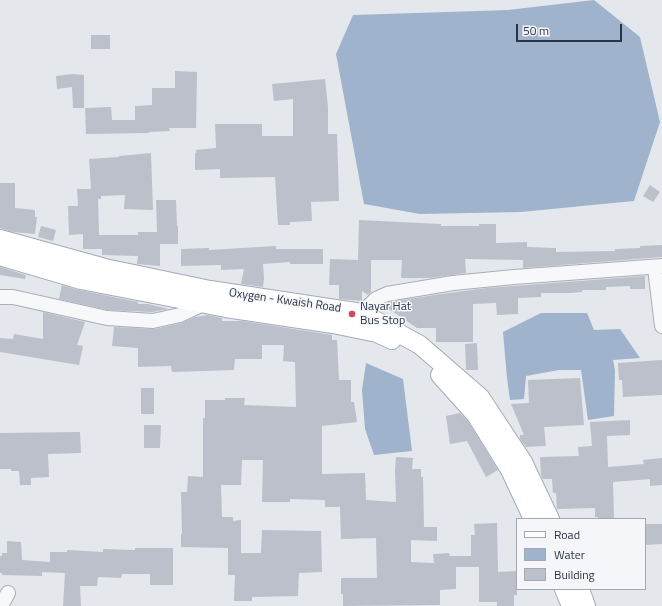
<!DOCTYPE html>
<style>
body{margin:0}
#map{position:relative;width:662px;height:606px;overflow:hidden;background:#e4e7ec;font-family:"Titillium Web",sans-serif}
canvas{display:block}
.legend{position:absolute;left:516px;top:518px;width:130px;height:72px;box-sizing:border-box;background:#f4f6f9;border:1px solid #a4a8b1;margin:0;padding:5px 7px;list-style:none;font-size:12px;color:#2b3445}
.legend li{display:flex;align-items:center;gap:8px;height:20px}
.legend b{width:20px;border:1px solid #a4a8b1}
.scale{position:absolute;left:516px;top:24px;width:106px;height:18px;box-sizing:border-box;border:2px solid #2b3445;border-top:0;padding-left:5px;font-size:12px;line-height:14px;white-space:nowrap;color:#2b3445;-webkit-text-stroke:3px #f4f6f9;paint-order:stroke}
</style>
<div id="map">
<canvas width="662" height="606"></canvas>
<ul class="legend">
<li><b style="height:5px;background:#fff"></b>Road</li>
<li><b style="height:11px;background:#9fb4cc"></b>Water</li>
<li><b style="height:11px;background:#bbc0ca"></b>Building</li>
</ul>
<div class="scale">50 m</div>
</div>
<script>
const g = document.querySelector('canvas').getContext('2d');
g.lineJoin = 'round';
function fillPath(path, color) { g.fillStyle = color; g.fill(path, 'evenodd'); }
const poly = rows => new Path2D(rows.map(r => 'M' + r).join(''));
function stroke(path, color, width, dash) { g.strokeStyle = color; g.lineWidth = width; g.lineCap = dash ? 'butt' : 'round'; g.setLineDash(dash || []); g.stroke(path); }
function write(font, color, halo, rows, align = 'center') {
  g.font = font + ' "Titillium Web",sans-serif'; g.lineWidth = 3; g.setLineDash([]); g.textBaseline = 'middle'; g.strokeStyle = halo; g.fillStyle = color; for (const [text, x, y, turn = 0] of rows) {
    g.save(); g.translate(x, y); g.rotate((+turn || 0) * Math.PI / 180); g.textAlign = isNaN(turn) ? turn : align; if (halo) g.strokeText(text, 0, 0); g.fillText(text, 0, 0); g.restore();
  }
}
fillPath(poly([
 [594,0,640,37,660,122,634,201,521,212,420,214,364,204,336,54,353,15,508,10],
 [541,313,587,313,594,330,620,329,640,358,613,360,615,370,614,416,588,420,581,370,559,370,526,376,524,399,510,400,507,378,503,332],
 [366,363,403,379,412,451,374,455,365,429,362,390]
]), '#9fb4cc');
fillPath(poly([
 [91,35,110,35,110,49,91,49],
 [175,71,197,72,196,128,169,128,170,131,149,132,149,133,86,134,85,108,111,107,112,120,135,120,135,106,152,105,152,88,175,88],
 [73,74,84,75,84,108,73,108,72,87,57,89,56,76],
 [325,79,328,107,328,134,337,134,339,201,311,202,312,221,290,222,290,225,278,225,275,177,220,178,220,169,195,170,195,153,196,153,196,150,216,148,215,124,262,124,262,136,293,136,293,99,274,101,272,84],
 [151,153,153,210,124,209,125,195,101,196,101,199,98,199,99,235,138,235,138,232,157,232,156,200,176,200,177,226,178,226,178,244,160,244,160,266,137,264,138,256,102,255,102,249,83,249,83,234,69,235,68,206,78,206,77,189,91,189,89,159,119,157,119,156],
 [0,183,15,183,15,208,35,210,35,217,37,217,35,234,13,232,0,228],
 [650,185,660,192,653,202,643,196],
 [359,220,441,224,441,226,479,226,479,224,496,224,496,243,527,242,527,247,556,248,556,252,615,251,615,249,640,248,640,246,662,245,662,257,523,268,523,260,465,259,466,273,430,278,401,278,402,260,371,260,371,292,368,295,362,291,362,301,339,299,339,285,329,285,330,259,358,260],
 [41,226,56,230,53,241,38,237],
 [276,246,276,249,323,249,323,264,290,264,290,262,263,264,264,278,263,287,241,284,244,269,221,270,221,265,181,266,181,249,209,248,209,250],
 [0,267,26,275,25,279,0,275],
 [645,276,645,289,630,289,630,286,606,287,606,290,582,290,582,292,570,293,541,293,541,297,518,298,518,314,497,315,496,303,473,304,473,342,436,342,436,328,417,328,383,305,390,302,434,295,487,288],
 [62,285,79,290,138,302,138,304,148,304,169,309,152,312,108,310,59,299],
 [43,312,85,322,77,345,83,346,79,365,0,352,0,338,13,339,14,334,43,339],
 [208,315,222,318,222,321,243,321,332,335,332,340,337,340,339,380,351,380,351,402,354,402,357,422,322,426,322,474,365,473,366,500,396,502,395,470,396,457,413,458,412,469,421,469,421,477,423,477,424,527,437,527,437,541,411,540,411,562,434,563,433,554,449,553,450,556,471,556,471,535,475,535,474,524,497,523,498,572,517,571,517,595,514,595,514,606,497,606,497,602,479,602,479,567,456,567,456,589,440,590,440,605,343,606,343,594,341,594,341,578,377,578,376,538,341,539,340,507,325,507,325,500,290,499,290,502,262,502,263,460,242,460,241,485,221,485,222,517,233,517,233,521,241,520,241,553,261,553,262,530,321,531,322,572,299,573,298,596,252,597,252,601,234,601,235,575,228,575,228,548,181,547,181,534,182,534,181,492,187,492,188,476,203,477,203,418,205,418,205,400,225,400,225,398,245,398,244,405,296,407,295,362,283,361,284,345,262,345,262,359,235,359,234,370,172,372,171,366,138,367,138,348,112,346,114,327,155,329,182,323,195,317],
 [477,343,478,370,466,370,465,344],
 [662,360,662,395,623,397,622,380,619,380,618,363],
 [580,378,584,425,544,427,546,446,526,447,520,439,520,435,524,435,511,404,529,403,528,380],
 [141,388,154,388,154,414,141,414],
 [460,413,468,421,498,470,486,477,467,441,450,444,446,416],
 [630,420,630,435,607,436,608,467,644,464,643,460,662,458,662,485,650,486,650,479,613,482,614,519,598,519,598,517,595,517,595,508,557,509,556,493,553,493,552,479,543,479,541,475,540,457,579,456,578,447,592,446,590,422],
 [144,425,161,425,160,448,144,448],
 [80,432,81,453,48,454,49,477,31,478,31,485,20,485,19,471,11,471,11,469,0,469,0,433],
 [645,524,662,524,662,544,645,545],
 [7,541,21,542,22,560,50,562,50,552,67,552,67,550,103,552,103,549,135,550,135,548,173,548,173,585,150,585,150,574,122,574,121,578,98,577,97,586,80,586,81,606,63,606,65,573,42,572,42,576,2,575,2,573,0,573,0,556,2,556,2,553,7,553]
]), '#bbc0ca');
const minor = poly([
 [655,268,662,326],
 [0,297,13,297,107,318,153,321,180,315,203,304,205,299],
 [362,313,376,299,387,294,453,283,514,277,662,266],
 [1,606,8,593]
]);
const major = poly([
 [0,239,105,268,210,290,362,313,420,345,480,397,523,462,550,519],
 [0,256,81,280,226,308,333,324,377,333,392,340],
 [440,375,476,415,510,470,533,519],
 [564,589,571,606],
 [580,589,586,606]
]);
stroke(minor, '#a9aeb7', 16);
stroke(major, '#a3abb8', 20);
stroke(minor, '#f7f8fa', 14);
stroke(major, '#fff', 18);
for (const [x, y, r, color] of [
 [352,314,4,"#d1495b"]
]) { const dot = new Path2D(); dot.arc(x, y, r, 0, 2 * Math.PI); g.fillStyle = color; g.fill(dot); stroke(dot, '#f4f6f9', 1.5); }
write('12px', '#2b3445', '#f4f6f9', [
 ["Oxygen - Kwaish Road",285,301,8]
]);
write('12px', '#2b3445', '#f4f6f9', [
 ["Nayar Hat",360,307],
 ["Bus Stop",360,321]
], 'left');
</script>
